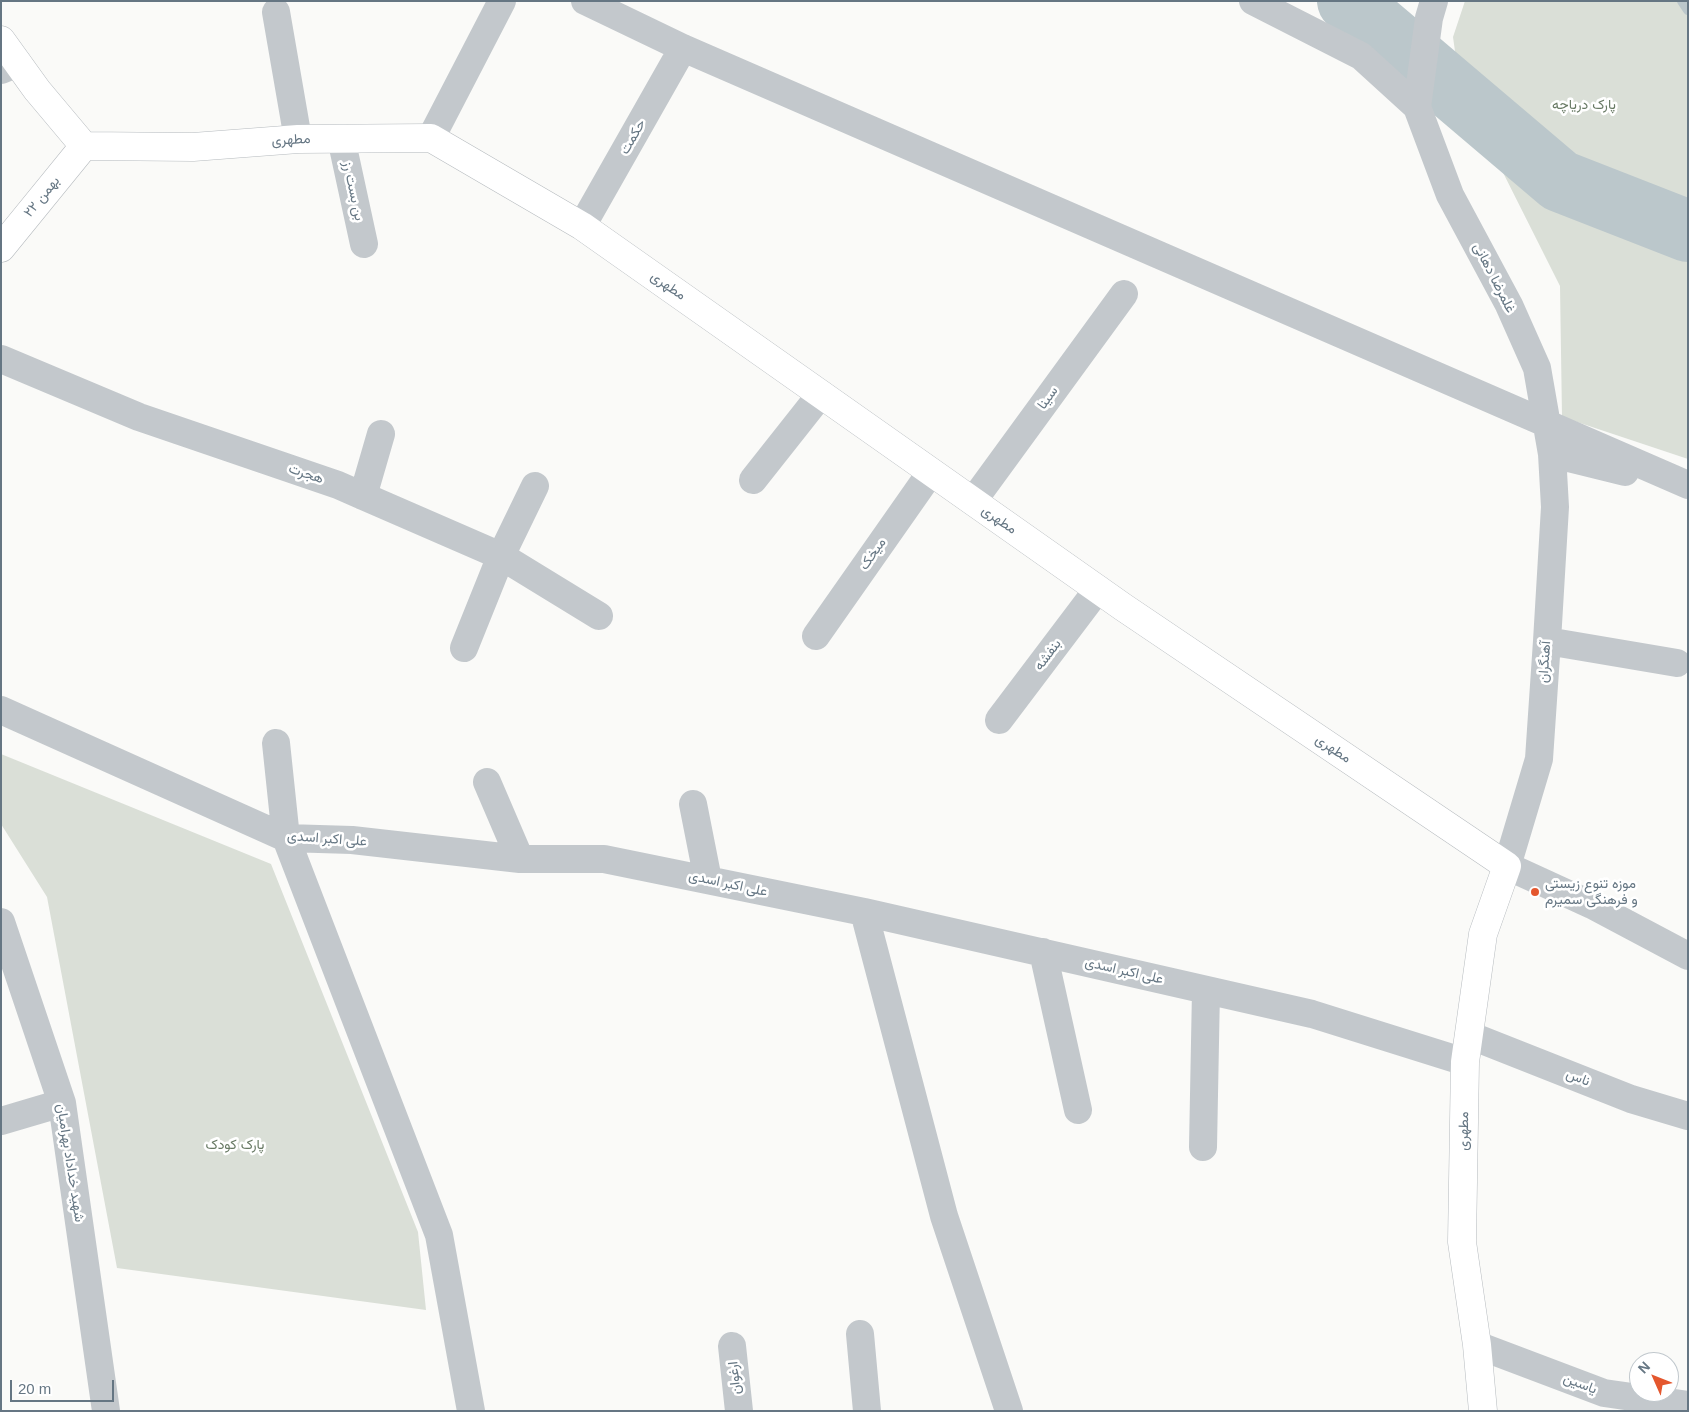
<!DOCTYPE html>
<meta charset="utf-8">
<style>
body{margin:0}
#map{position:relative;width:1689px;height:1412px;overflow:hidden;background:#fafaf8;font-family:Helvetica,sans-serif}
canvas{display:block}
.frame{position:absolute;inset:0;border:2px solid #657683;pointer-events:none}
.north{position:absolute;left:1629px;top:1352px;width:50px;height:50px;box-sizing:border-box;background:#fff;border:1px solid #c1c8cd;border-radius:50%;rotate:314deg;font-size:14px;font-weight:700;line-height:20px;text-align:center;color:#657683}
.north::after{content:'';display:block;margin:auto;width:18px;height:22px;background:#e4572e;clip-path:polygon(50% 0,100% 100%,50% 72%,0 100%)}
.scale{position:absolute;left:10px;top:1380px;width:104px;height:22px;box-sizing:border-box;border:2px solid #657683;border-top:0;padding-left:6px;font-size:15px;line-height:18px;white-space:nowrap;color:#657683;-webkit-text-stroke:4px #fff;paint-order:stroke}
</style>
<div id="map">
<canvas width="1689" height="1412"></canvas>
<div class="frame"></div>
<div class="north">N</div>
<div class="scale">20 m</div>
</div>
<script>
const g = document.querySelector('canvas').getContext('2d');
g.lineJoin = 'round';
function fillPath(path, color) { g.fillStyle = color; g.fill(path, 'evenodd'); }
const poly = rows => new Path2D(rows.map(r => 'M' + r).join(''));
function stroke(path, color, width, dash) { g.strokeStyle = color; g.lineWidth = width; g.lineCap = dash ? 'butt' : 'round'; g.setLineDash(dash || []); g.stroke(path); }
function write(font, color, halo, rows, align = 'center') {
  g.font = font + ' Helvetica,Vazirmatn,sans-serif'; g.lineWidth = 5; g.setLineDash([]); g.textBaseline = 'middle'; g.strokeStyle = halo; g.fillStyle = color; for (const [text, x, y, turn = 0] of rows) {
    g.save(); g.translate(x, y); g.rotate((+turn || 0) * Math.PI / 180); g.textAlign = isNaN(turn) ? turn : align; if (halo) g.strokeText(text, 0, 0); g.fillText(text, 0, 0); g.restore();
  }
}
fillPath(poly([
 [1465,1,1688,1,1688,459,1562,417,1560,286,1460,87,1453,37],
 [1,754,271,864,418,1232,426,1310,117,1268,47,897,1,824]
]), '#dadfd7');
stroke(poly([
 [1682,1,1688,10]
]), '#bbc7cb', 10);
stroke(poly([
 [1348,1,1560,181,1688,231]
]), '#bbc7cb', 62);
const major = poly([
 [1,40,37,90,84,146,193,147,298,139,431,138,582,226,1123,607,1507,866,1483,934,1465,1062,1462,1242,1477,1345,1483,1411],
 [1,248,84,146]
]);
stroke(major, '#b5babe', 29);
stroke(poly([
 [585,1,683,48,1688,485],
 [1253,1,1361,56,1417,107,1450,195,1509,305,1537,368,1552,454,1555,507,1547,641,1539,759,1507,866,1592,905,1688,956],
 [276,12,298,139],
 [1,70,18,63],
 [1417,107,1429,18,1434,1],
 [341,138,364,244],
 [431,138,502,1],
 [582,226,683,48],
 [1,359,139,417,338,485,363,496,501,556,599,616],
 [1552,454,1625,472],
 [753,480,821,394],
 [363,496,381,434],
 [973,501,1124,294],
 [816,636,931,472],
 [1547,641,1677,663],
 [464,648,501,556,535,486],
 [1,710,286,838,352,840,520,859,604,859,864,912,1312,1014,1465,1062],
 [999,720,1098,589],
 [276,743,286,838,439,1235,471,1411],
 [487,782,520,859],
 [693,804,708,880],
 [864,912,944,1216,1009,1411],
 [1,922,62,1103,106,1411],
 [1043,952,1078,1110],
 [1469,1035,1631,1099,1688,1116],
 [1,1121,62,1103],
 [1203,1147,1206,990],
 [860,1334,867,1411],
 [1477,1345,1604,1393,1688,1405],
 [732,1346,739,1411]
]), '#c3c8cc', 28);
stroke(major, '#fff', 28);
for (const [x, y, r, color] of [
 [1535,892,5,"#e4572e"]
]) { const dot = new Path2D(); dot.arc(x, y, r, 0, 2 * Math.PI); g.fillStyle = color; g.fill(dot); stroke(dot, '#fff', 2); }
write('14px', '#687a64', '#fff', [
 ["پارک دریاچه",1584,105],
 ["پارک کودک",235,1145]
]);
write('14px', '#657683', '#fff', [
 ["حکمت",633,137,-60],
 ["مطهری",291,140,-3],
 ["بن بست رز",353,191,78],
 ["۲۲ بهمن",42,197,-51],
 ["غلمرضا دهانی",1494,278,63],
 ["مطهری",668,286,35],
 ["سینا",1048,398,-54],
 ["هجرت",306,474,19],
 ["مطهری",999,520,35],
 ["میخک",873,554,-55],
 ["بنفشه",1048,655,-53],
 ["آهنگران",1545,662,-86],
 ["مطهری",1333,749,34],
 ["علی اکبر اسدی",327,839,4],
 ["علی اکبر اسدی",728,884,12],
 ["علی اکبر اسدی",1124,971,13],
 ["ناس",1578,1078,22],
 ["مطهری",1464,1131,-89],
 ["شهید خداداد بهرامیان",70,1163,81],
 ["ارغوان",735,1378,-96],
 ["یاسین",1580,1384,21]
]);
write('14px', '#657683', '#fff', [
 ["موزه تنوع زیستی",1545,884],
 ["و فرهنگی سمیرم",1545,900]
], 'left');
</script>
